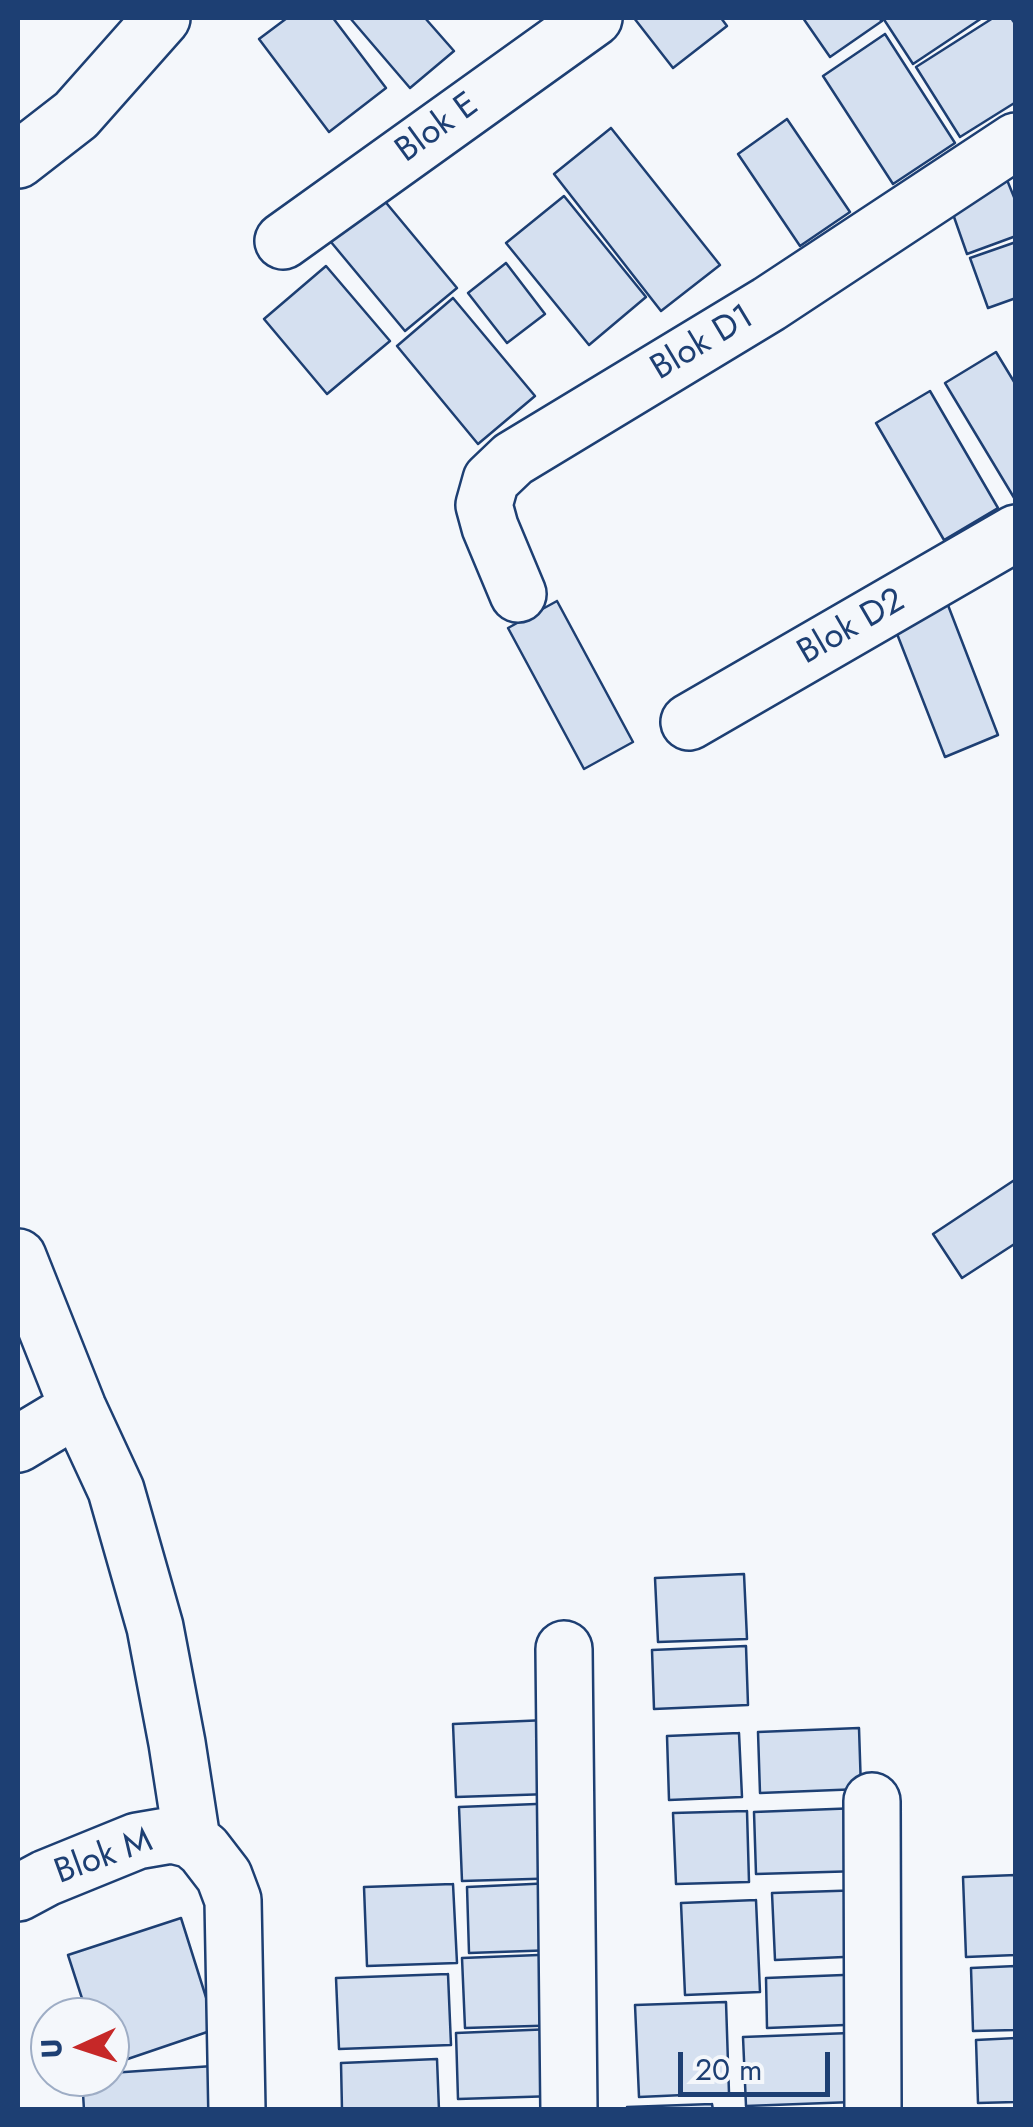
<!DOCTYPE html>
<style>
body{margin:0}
#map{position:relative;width:1033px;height:2127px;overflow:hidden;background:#f4f7fb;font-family:Jost,sans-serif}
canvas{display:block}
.frame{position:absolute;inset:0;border:20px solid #1d3f73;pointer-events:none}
.north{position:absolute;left:30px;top:1997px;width:100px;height:100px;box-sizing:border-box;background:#f4f7fb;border:2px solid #9eadc5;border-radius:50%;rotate:267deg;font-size:28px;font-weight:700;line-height:40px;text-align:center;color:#1d3f73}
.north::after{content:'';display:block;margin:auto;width:35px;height:45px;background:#c62828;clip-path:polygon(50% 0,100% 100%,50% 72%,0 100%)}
.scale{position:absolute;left:678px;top:2052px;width:152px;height:45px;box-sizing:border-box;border:5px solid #1d3f73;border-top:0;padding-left:12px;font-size:30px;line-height:35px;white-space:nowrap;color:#1d3f73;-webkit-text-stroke:8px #f4f7fb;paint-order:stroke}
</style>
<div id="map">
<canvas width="1033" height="2127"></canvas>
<div class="frame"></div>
<div class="north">U</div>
<div class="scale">20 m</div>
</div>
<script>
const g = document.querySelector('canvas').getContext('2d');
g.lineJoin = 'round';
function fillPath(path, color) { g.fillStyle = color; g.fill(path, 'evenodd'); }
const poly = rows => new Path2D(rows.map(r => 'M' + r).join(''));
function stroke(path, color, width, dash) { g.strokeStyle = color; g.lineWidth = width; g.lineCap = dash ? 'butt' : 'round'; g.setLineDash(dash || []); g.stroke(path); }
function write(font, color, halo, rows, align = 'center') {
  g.font = font + ' Jost,sans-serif'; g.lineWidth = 8; g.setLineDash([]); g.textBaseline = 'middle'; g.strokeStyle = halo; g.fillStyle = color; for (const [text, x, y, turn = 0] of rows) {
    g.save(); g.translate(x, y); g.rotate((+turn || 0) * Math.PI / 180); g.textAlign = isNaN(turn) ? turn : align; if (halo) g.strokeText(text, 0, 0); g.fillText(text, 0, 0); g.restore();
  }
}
const building = poly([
 [287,18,333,18,386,88,329,132,259,39,287,18],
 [350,18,425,18,454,51,410,88,350,18],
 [634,18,721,18,727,26,673,68,634,18],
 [803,18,879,18,882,21,830,57,803,18],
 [883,18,982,18,913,64,883,18],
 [993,18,1011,18,1016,25,1016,102,960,137,916,67,993,18],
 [885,34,955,143,893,184,823,76,885,34],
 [787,119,850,212,800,246,738,154,787,119],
 [611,128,720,265,661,311,554,174,611,128],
 [1005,175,1016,202,1016,236,967,254,947,197,1005,175],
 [373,187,457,288,405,331,321,230,373,187],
 [564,196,646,297,589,345,506,243,564,196],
 [1016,242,1016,298,988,308,970,258,1016,242],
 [506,263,545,314,507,343,468,293,506,263],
 [326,266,390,341,327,394,264,319,326,266],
 [453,298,535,396,478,444,397,346,453,298],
 [996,352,1016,385,1016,501,945,383,996,352],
 [930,391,998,508,944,540,876,423,930,391],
 [946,600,998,735,945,757,892,621,946,600],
 [557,601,633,742,584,769,508,628,557,601],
 [1016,1179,1016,1243,962,1278,933,1234,1016,1179],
 [744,1574,747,1639,658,1642,655,1578,744,1574],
 [746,1646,748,1705,654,1709,652,1650,746,1646],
 [547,1720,550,1794,456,1797,453,1724,547,1720],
 [859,1728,861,1789,760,1793,758,1732,859,1728],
 [739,1733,742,1797,669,1800,667,1736,739,1733],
 [562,1803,565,1878,462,1881,459,1807,562,1803],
 [859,1808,861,1871,756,1874,754,1812,859,1808],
 [747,1811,749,1882,676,1884,673,1813,747,1811],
 [1016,1875,1016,1955,966,1957,963,1877,1016,1875],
 [553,1883,556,1950,469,1953,467,1887,553,1883],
 [453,1884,457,1963,367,1966,364,1887,453,1884],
 [865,1890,867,1956,775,1960,772,1893,865,1890],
 [756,1900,760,1992,685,1995,681,1903,756,1900],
 [181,1918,216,2029,110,2065,110,2017,88,2017,68,1955,181,1918],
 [564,1954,567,2025,465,2028,462,1958,564,1954],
 [1016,1966,1016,2030,973,2031,971,1968,1016,1966],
 [448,1974,451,2045,339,2049,336,1978,448,1974],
 [869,1974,871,2024,767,2028,766,1978,869,1974],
 [726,2002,729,2093,639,2097,635,2005,726,2002],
 [553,2029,556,2096,458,2099,456,2033,553,2029],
 [850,2033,853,2102,746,2106,743,2037,850,2033],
 [1016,2038,1016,2102,978,2103,976,2040,1016,2038],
 [437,2059,439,2110,342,2110,341,2063,437,2059],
 [213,2066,216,2110,84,2110,82,2077,110,2077,110,2073,213,2066],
 [712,2104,713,2110,627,2110,627,2107,712,2104]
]);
fillPath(building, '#d5e0f0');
stroke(building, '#1d3f73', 2.5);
const minor = poly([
 [18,160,76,115,162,18],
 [283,241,594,18],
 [518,594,490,527,484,505,491,480,513,459,769,304,1016,141],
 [689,722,1016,533],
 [18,1257,78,1408,116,1490,155,1627,177,1743,192,1840],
 [18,1444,78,1408],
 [564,1649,569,2110],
 [872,1801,873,2110],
 [18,1893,46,1878,137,1841,172,1835,192,1840,204,1850,224,1876,233,1900,237,2110]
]);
stroke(minor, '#1d3f73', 60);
stroke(minor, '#f4f7fb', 55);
write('35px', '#1d3f73', '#f4f7fb', [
 ["Blok E",438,129,-36],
 ["Blok D1",703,344,-31],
 ["Blok D2",852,628,-30],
 ["Blok M",104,1858,-20]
]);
</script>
